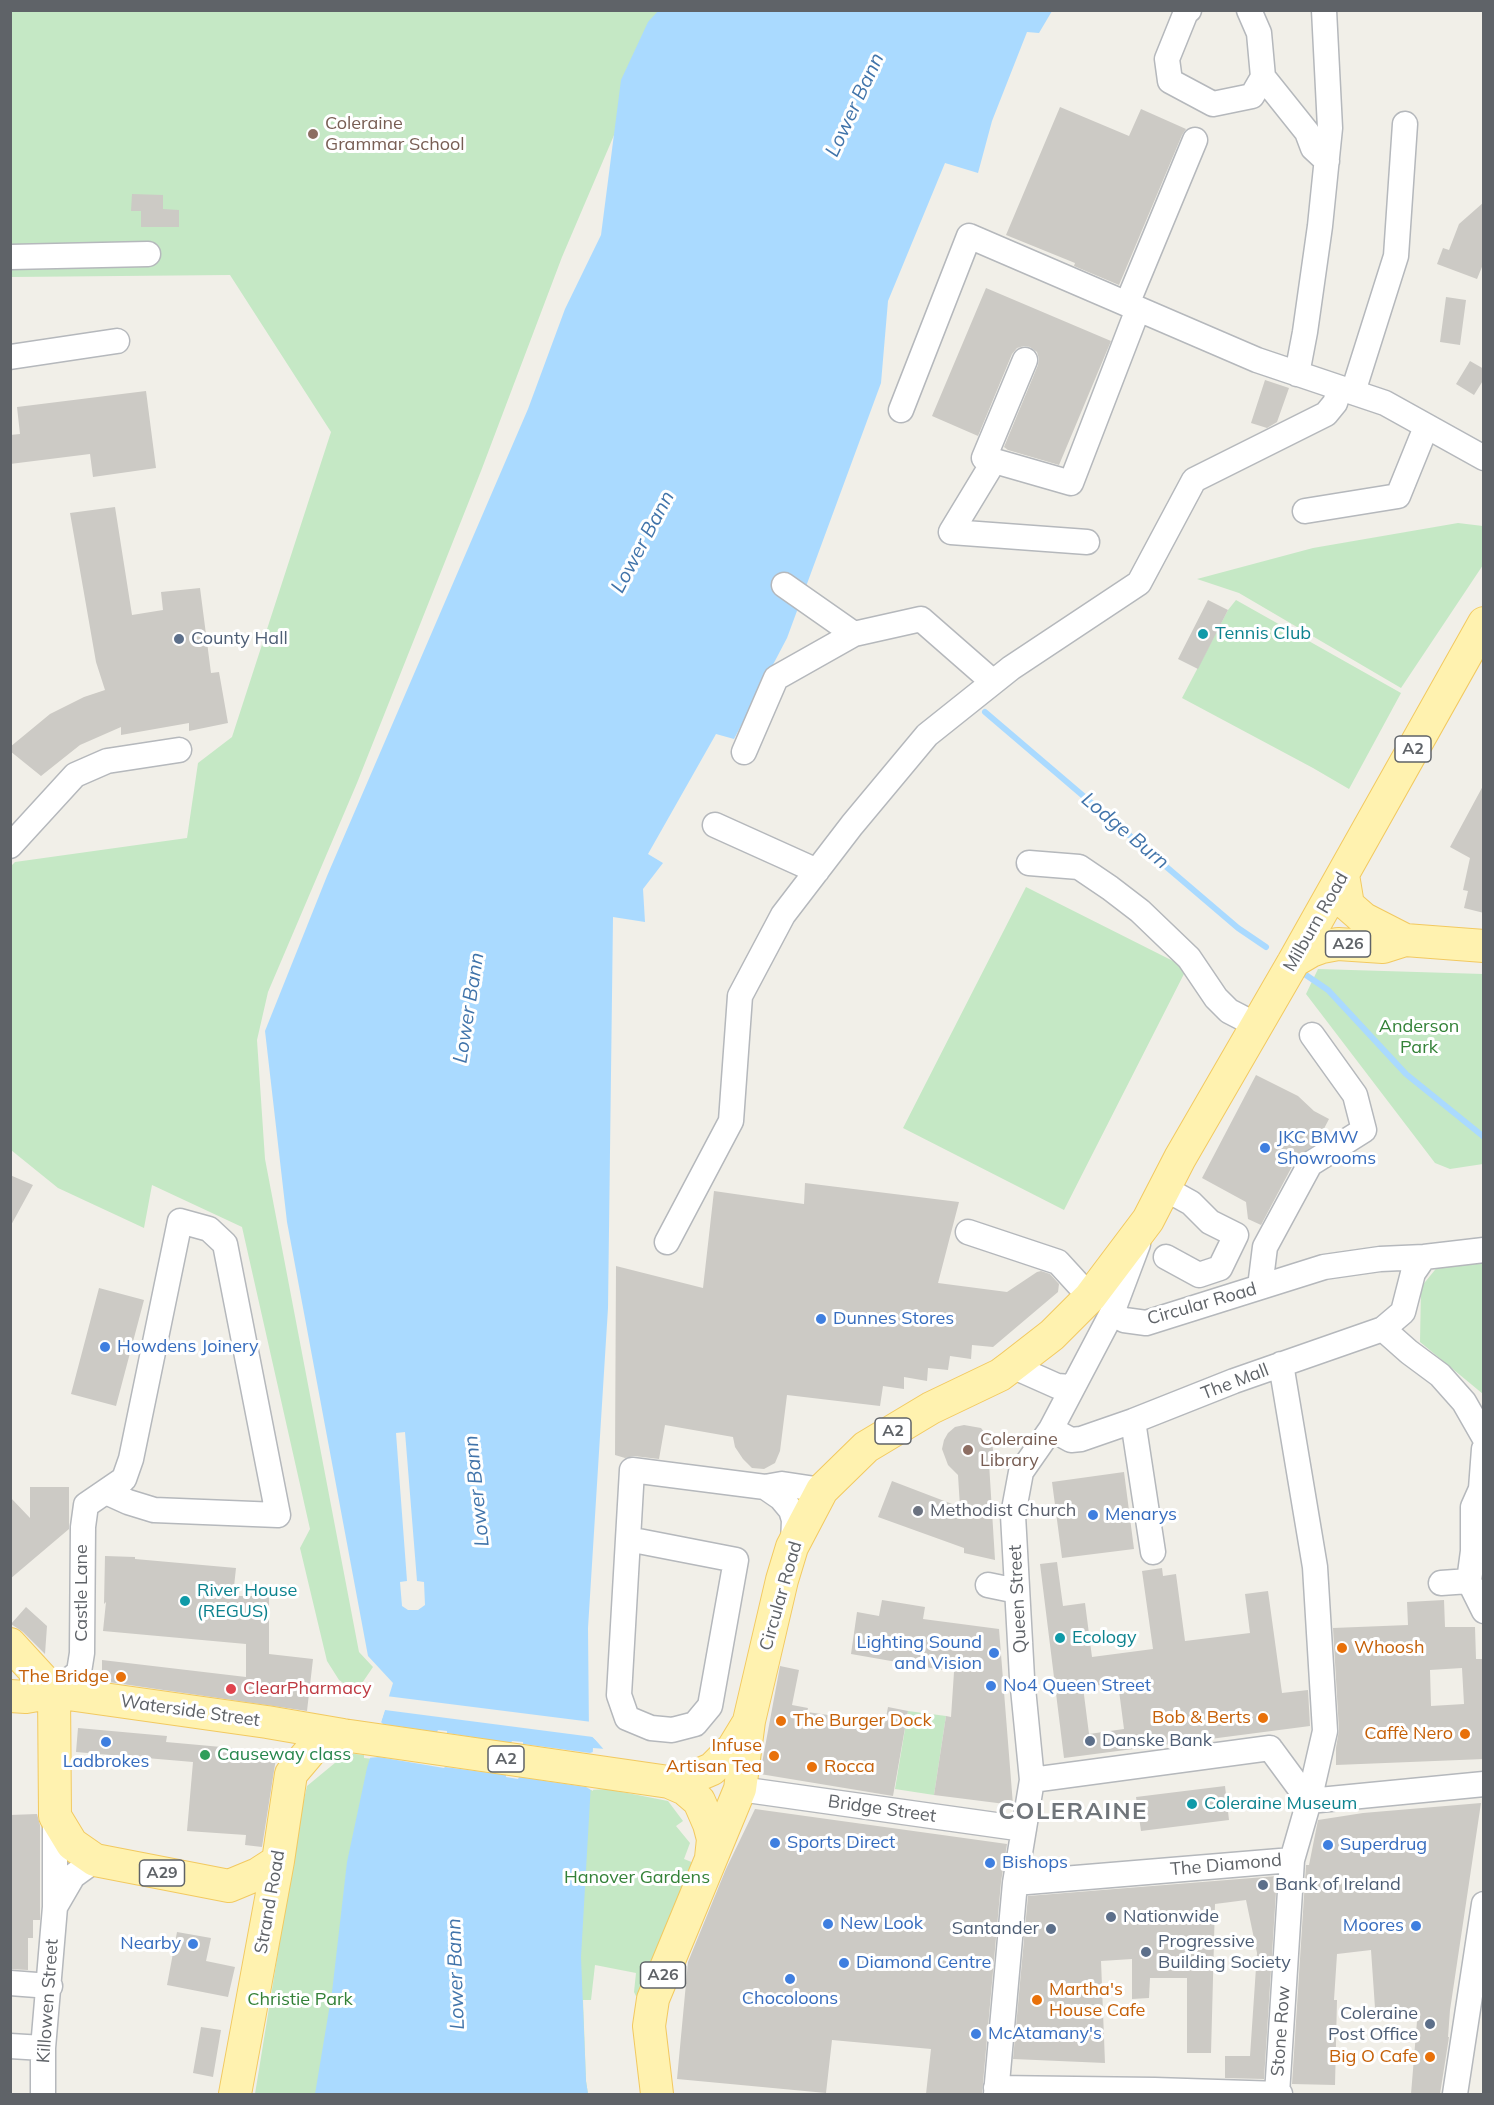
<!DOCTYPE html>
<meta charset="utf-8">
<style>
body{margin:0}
#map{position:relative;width:1494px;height:2105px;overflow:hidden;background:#f1efe8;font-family:Mulish,sans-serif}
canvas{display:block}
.frame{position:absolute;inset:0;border:12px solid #5f6368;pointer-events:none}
</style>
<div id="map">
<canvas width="1494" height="2105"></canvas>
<div class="frame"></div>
</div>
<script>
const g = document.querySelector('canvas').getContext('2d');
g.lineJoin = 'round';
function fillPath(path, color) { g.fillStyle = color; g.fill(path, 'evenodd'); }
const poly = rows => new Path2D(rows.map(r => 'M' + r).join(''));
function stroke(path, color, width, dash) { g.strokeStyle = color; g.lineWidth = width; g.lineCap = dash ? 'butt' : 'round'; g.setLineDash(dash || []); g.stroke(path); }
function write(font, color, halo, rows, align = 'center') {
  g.font = font + ' Mulish,sans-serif'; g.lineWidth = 6; g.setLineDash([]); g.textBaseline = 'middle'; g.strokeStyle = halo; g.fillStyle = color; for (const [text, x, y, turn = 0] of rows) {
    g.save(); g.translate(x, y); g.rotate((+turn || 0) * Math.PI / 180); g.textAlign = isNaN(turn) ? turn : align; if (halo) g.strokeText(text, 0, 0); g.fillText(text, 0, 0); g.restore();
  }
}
fillPath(poly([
 [11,11,667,11,562,257,481,471,357,783,268,992,257,1040,265,1159,359,1652,373,1667,356,1692,339,1680,327,1661,300,1548,310,1529,242,1227,152,1185,144,1228,58,1188,11,1150,10,867,15,862,187,838,198,763,232,737,331,432,230,275,11,277],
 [1458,523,1483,526,1483,565,1401,688,1239,593,1197,579,1313,548],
 [1236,600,1401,693,1349,789,1313,768,1182,698,1228,610],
 [1026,887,1187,968,1064,1210,903,1128],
 [1318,969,1483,974,1483,1164,1450,1169,1435,1163,1306,994],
 [1483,1261,1483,1394,1420,1342,1421,1287,1439,1265],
 [908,1711,946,1716,934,1795,895,1789],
 [347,1753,364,1755,364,1758,374,1759,323,2094,255,2094,300,1817,307,1786],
 [586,1787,590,1790,607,1789,668,1801,683,1821,676,1826,690,1843,684,1859,699,1865,646,1992,636,1996,634,1992,636,1973,595,1965,591,2000,583,2000,586,2081,588,2094,574,2077]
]), '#c5e8c5');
fillPath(poly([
 [659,10,1052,11,1039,33,1027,32,992,121,978,173,945,163,888,301,881,383,787,638,734,739,716,734,648,854,663,863,643,889,645,922,613,917,608,1308,588,1628,589,1734,606,1749,593,1748,581,1957,586,2081,588,2094,315,2094,332,1992,347,1862,367,1768,393,1683,368,1656,287,1222,265,1031,327,876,528,409,565,309,601,235,621,80,648,22]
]), '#aadaff');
fillPath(poly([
 [405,1432,417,1581,424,1582,425,1605,418,1610,408,1610,402,1606,400,1582,407,1581,396,1433],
 [386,1696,592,1722,592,1733,609,1749,606,1752,593,1737,385,1710,381,1722,383,1724,437,1732,438,1730,447,1731,447,1733,511,1743,512,1741,523,1742,523,1744,590,1753,596,1751,593,1791,586,1787,519,1777,518,1779,506,1777,506,1775,445,1767,444,1768,379,1757,367,1758]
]), '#f1efe8');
stroke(poly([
 [985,712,1238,928,1266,947],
 [1300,971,1328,990,1406,1074,1484,1137]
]), '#aadaff', 6);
fillPath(poly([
 [1060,107,1129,136,1141,109,1186,129,1182,135,1119,285,1074,266,1075,263,1006,235],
 [132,194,163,195,163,209,179,210,179,227,141,227,141,211,131,211],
 [1484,202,1484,262,1477,279,1437,264,1443,248,1449,250,1459,224],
 [986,288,1111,341,1059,465,1008,450,1004,447,1038,365,1039,359,1037,352,1030,347,1024,346,1017,348,1012,354,978,436,932,416],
 [1446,297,1466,300,1460,345,1440,342],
 [1470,361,1484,369,1484,379,1474,395,1456,384],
 [1265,380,1289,388,1277,422,1267,428,1251,423],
 [146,391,156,468,93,477,90,454,10,464,10,435,20,434,17,407],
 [115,507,132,615,163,610,161,592,200,588,211,673,219,672,228,723,189,731,189,723,121,735,121,727,80,745,41,776,10,751,10,747,50,714,84,697,105,690,96,662,70,513],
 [1208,600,1228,610,1198,669,1178,659],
 [1484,784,1484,913,1464,908,1468,891,1463,890,1470,858,1450,847],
 [1256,1075,1298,1096,1314,1111,1329,1119,1316,1144,1297,1157,1261,1225,1248,1219,1246,1202,1202,1178],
 [10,1175,33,1185,10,1227],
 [805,1183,959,1202,938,1283,1007,1292,1037,1272,1041,1271,1050,1274,1059,1284,1058,1292,993,1347,972,1345,971,1359,950,1356,948,1370,928,1368,927,1381,904,1377,904,1389,883,1386,880,1406,787,1395,780,1451,775,1463,764,1469,752,1468,743,1459,735,1447,733,1437,665,1425,659,1459,634,1456,625,1458,615,1455,616,1266,703,1288,714,1191,804,1204],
 [99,1288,144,1300,116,1406,71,1394],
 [964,1425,981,1428,992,1442,993,1450,989,1463,995,1560,964,1553,964,1548,878,1517,892,1481,960,1507,958,1475,948,1465,942,1449,944,1440,948,1433,955,1427],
 [1124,1472,1134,1549,1062,1558,1052,1482],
 [30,1487,69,1487,69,1529,10,1579,10,1497,30,1518],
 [105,1556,135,1557,135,1559,236,1568,233,1596,269,1596,269,1654,313,1659,307,1711,102,1681,102,1660,246,1677,246,1644,103,1631,106,1602,104,1604],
 [1057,1562,1063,1606,1085,1603,1092,1657,1153,1649,1142,1571,1162,1568,1163,1576,1176,1574,1185,1641,1250,1633,1245,1594,1268,1591,1282,1693,1308,1690,1310,1726,1064,1758,1040,1564],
 [1118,1683,1124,1729,1089,1734,1083,1687],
 [882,1600,925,1607,923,1619,999,1629,1013,1805,934,1795,946,1716,951,1717,954,1672,851,1654,857,1612,879,1616],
 [1444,1600,1445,1627,1475,1627,1476,1659,1482,1659,1484,1759,1336,1765,1336,1748,1339,1730,1333,1628,1408,1625,1407,1602],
 [1462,1668,1464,1704,1431,1706,1430,1670],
 [26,1607,47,1626,45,1654,23,1632,11,1624],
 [780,1666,799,1670,792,1705,808,1708,807,1712,885,1723,888,1707,908,1711,893,1796,760,1774],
 [78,1728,167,1736,166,1742,277,1752,262,1847,245,1845,246,1835,187,1831,193,1762,76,1752],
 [1225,1786,1229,1820,1141,1831,1136,1797],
 [1481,1803,1450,2010,1448,2037,1449,2037,1440,2094,1411,2094,1418,2009,1375,2008,1371,1950,1337,1954,1334,2000,1337,2000,1335,2085,1292,2084,1306,1865,1309,1865,1318,1820,1363,1813],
 [755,1809,1007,1844,1001,1882,982,2094,926,2094,931,2049,832,2040,826,2093,677,2079,688,1962,726,1869],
 [37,1814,40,1825,40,1920,33,1920,33,1938,28,1938,28,1970,10,1969,10,1815],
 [1277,1876,1264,2079,1225,2078,1225,2056,1250,2056,1257,1953,1246,1900,1215,1904,1211,2053,1187,2053,1187,1978,1150,1978,1149,1998,1132,1999,1132,1959,1101,1961,1105,2063,1013,2059,1028,1896],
 [177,1932,211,1938,206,1961,235,1967,228,1997,167,1985],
 [201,2027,221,2030,213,2077,193,2073]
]), '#cccac5');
const minor = poly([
 [1189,10,1186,12,1167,59,1170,81,1213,104,1252,96,1263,77],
 [1249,10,1259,33,1263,77,1307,132,1313,148,1327,161],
 [10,257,148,254],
 [1127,304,1195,140],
 [10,357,117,341],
 [1025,360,984,458,1071,483,1138,309],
 [1297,374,1305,332,1320,226,1330,128,1324,10],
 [1353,392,1396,256,1405,124],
 [901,410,969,236,1257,360,1385,403,1484,458],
 [994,461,951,532,1087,542],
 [1305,511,1398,496,1426,427],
 [784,585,854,634],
 [744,752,776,678,854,634,921,619,993,682],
 [715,825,817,871],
 [10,846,75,775,107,761,179,750],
 [1029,863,1079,867,1110,888,1140,911,1189,958,1216,998,1229,1011,1256,1025],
 [1164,1188,1191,1203,1210,1222,1236,1235,1220,1268,1199,1275,1166,1257],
 [968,1232,1058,1262,1090,1297],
 [667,1242,731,1121,740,996,783,915,852,825,927,735,1011,668,1139,583,1194,480,1326,414,1335,403,1340,388],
 [1138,1244,1112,1313,1051,1429,1071,1440,1081,1439,1133,1421,1234,1381,1383,1329,1403,1312,1413,1273,1424,1257],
 [1260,1287,1265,1247,1310,1164,1364,1130,1355,1095,1312,1035],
 [1112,1313,1124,1320,1146,1323,1324,1267,1380,1259,1424,1257,1484,1250],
 [1383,1329,1409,1352,1440,1375,1464,1402,1484,1437],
 [1281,1364,1315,1567,1325,1731,1309,1801,1484,1784],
 [1012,1366,1057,1386,1071,1387],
 [1133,1421,1153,1552],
 [1484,1449,1481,1489,1473,1507,1473,1551,1469,1581,1484,1611],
 [765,1487,781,1498,791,1510,794,1520,793,1544],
 [628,1539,736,1560,710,1706,695,1724,672,1730,651,1728,627,1718,619,1695,628,1539,632,1470,765,1487,782,1484,822,1490],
 [1441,1583,1469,1581],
 [988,1585,1017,1591],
 [54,1692,79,1672,82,1653,83,1527,86,1505,124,1479,131,1459,180,1221,209,1229,225,1244,278,1515,154,1510,128,1502,106,1492],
 [1270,1748,1309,1801,1292,1860,1015,1883,1032,1780,1270,1748],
 [1032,1780,1022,1678,1013,1515,1021,1472,1051,1429],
 [740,1789,1024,1829],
 [55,1907,73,1876,95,1860],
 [10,1983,50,1986],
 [10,2046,43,2048],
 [996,2088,1155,2090,1280,2094],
 [43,2094,43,2048,55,1907,55,1816],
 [996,2094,1015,1883],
 [1277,2094,1292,1860],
 [1455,2094,1484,1904]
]);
const major = poly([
 [1343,875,1348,905,1364,919,1405,940,1484,946],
 [1294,961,1311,951,1322,947,1338,944,1383,947,1405,940],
 [10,1644,54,1692],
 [54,1692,55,1816,72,1844,95,1860,229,1886,258,1874,278,1861],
 [10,1696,26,1697,54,1692,267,1722,343,1735,669,1782,685,1789,699,1801,709,1824,713,1839,711,1858],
 [669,1782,698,1775,712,1769,733,1748,747,1725],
 [235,2094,278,1861,291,1774,313,1748,328,1739,343,1735],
 [657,2094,649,2026,653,1999,740,1789,749,1721,782,1580,792,1547,822,1490,866,1447,931,1408,1000,1375,1012,1366,1052,1335,1090,1297,1148,1220,1180,1158,1294,961,1484,623]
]);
stroke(minor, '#b5b8bc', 27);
stroke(major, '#f2c960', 34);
stroke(minor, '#fff', 24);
stroke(major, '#fff2af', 32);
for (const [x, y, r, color] of [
 [313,134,6,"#8d6e63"],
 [1203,634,6,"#0f9aa8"],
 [179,639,6,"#5c6f8a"],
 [1265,1148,6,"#3f7fe0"],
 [821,1319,6,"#3f7fe0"],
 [105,1347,6,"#3f7fe0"],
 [968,1450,6,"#8d6e63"],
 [918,1511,6,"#6b7280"],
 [1093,1515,6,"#3f7fe0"],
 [185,1601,6,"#0f9aa8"],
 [1060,1638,6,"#0f9aa8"],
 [1342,1648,6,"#e8710a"],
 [994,1653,6,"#3f7fe0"],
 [121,1677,6,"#e8710a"],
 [991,1686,6,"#3f7fe0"],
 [231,1689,6,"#e0444e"],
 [1263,1718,6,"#e8710a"],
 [781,1721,6,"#e8710a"],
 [1465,1734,6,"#e8710a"],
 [1090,1741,6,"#5c6f8a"],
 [106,1742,6,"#3f7fe0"],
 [205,1755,6,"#2e9e5b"],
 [774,1756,6,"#e8710a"],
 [812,1767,6,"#e8710a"],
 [1192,1804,6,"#0f9aa8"],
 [775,1843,6,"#3f7fe0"],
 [1328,1845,6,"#3f7fe0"],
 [990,1863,6,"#3f7fe0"],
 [1263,1885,6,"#5c6f8a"],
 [1111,1917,6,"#5c6f8a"],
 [828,1924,6,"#3f7fe0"],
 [1416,1926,6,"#3f7fe0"],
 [1051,1929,6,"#5c6f8a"],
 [193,1944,6,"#3f7fe0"],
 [1146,1952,6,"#5c6f8a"],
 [844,1963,6,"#3f7fe0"],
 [790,1979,6,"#3f7fe0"],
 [1037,2000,6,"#e8710a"],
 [1430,2024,6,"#5c6f8a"],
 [976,2034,6,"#3f7fe0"],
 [1430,2057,6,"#e8710a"]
]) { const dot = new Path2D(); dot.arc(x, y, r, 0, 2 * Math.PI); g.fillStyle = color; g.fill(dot); stroke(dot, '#fff', 2); }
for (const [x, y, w] of [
 [1413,749,36],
 [1348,944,45],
 [893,1431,36],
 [506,1759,36],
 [162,1873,45],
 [663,1975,45]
]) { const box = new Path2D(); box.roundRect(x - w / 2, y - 13, w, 26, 4.5); g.fillStyle = '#fff'; g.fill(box); stroke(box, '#5f6368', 1.5); }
write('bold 16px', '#5f6368', null, [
 ["A2",1413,749],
 ["A26",1348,944],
 ["A2",893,1431],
 ["A2",506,1759],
 ["A29",162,1873],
 ["A26",663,1975]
]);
write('18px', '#785e54', '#fff', [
 ["Coleraine",325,124],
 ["Grammar School",325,145],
 ["Coleraine",980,1440],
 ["Library",980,1461]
], 'left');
write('18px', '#0d838f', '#fff', [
 ["Tennis Club",1215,634],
 ["River House",197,1591],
 ["(REGUS)",197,1612],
 ["Ecology",1072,1638],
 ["Coleraine Museum",1204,1804]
], 'left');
write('18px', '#4e5e75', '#fff', [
 ["County Hall",191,639],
 ["Danske Bank",1102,1741],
 ["Bank of Ireland",1275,1885],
 ["Nationwide",1123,1917],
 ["Santander",1039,1929,"right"],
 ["Progressive",1158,1942],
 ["Building Society",1158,1963],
 ["Coleraine",1418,2014,"right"],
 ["Post Office",1418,2035,"right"]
], 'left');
write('18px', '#5f6368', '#fff', [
 ["Milburn Road",1316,922,-60],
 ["Circular Road",1202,1304,-16],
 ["The Mall",1235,1382,-21],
 ["Castle Lane",82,1593,-90],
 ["Circular Road",781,1596,-74],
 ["Queen Street",1018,1599,-93],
 ["Waterside Street",190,1711,8],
 ["Bridge Street",882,1809,8],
 ["The Diamond",1226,1865,-5],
 ["Strand Road",270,1902,-80],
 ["Killowen Street",48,2001,-86],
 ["Stone Row",1281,2031,-86]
]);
write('18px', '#348238', '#fff', [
 ["Anderson",1419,1027],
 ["Park",1419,1048],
 ["Hanover Gardens",637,1878],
 ["Christie Park",300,2000]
]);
write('18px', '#366cbe', '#fff', [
 ["JKC BMW",1277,1138],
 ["Showrooms",1277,1159],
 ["Dunnes Stores",833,1319],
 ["Howdens Joinery",117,1347],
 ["Menarys",1105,1515],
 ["Lighting Sound",982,1643,"right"],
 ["and Vision",982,1664,"right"],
 ["No4 Queen Street",1003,1686],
 ["Ladbrokes",106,1762,"center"],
 ["Sports Direct",787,1843],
 ["Superdrug",1340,1845],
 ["Bishops",1002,1863],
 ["New Look",840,1924],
 ["Moores",1404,1926,"right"],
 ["Nearby",181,1944,"right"],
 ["Diamond Centre",856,1963],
 ["Chocoloons",790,1999,"center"],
 ["McAtamany's",988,2034]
], 'left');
write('18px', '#5b616d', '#fff', [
 ["Methodist Church",930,1511]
], 'left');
write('18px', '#c56008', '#fff', [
 ["Whoosh",1354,1648,"left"],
 ["The Bridge",109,1677],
 ["Bob & Berts",1251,1718],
 ["The Burger Dock",793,1721,"left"],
 ["Caffè Nero",1453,1734],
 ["Infuse",762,1746],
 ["Artisan Tea",762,1767],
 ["Rocca",824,1767,"left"],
 ["Martha's",1049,1990,"left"],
 ["House Cafe",1049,2011,"left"],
 ["Big O Cafe",1418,2057]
], 'right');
write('18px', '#be3a42', '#fff', [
 ["ClearPharmacy",243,1689]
], 'left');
write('18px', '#27864d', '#fff', [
 ["Causeway class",217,1755]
], 'left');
write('italic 20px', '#4174aa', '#fff', [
 ["Lower Bann",855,105,-65],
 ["Lower Bann",643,542,-62],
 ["Lodge Burn",1125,831,40],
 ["Lower Bann",469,1008,-81],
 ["Lower Bann",477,1491,-96],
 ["Lower Bann",456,1974,-92]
]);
g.letterSpacing = '1.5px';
write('bold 24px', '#70757a', '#fff', [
 ["COLERAINE",1073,1812]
]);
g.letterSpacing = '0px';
</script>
